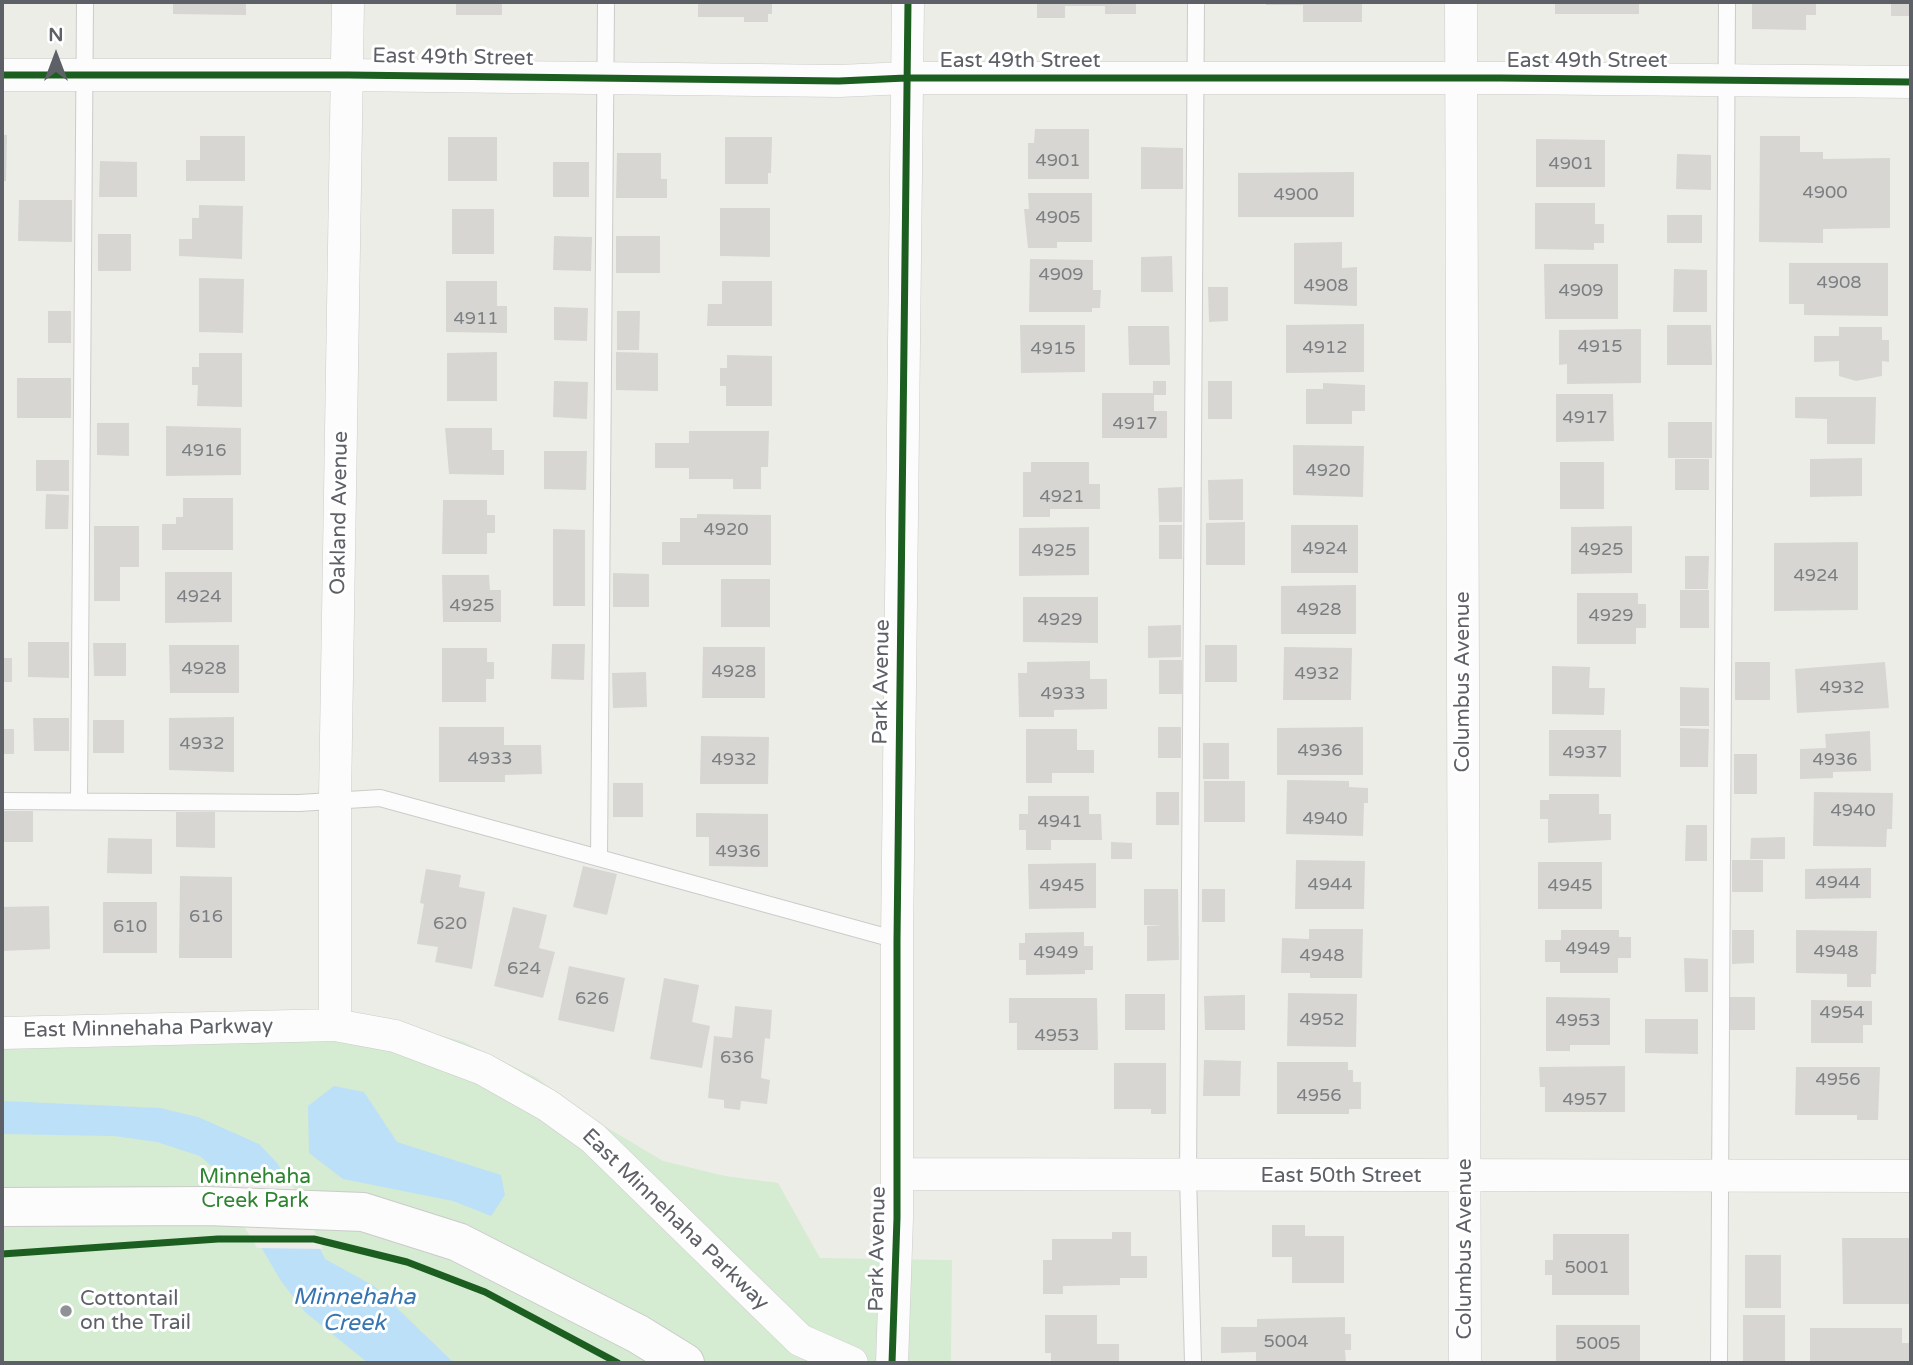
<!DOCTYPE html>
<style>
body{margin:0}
#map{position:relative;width:1913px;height:1365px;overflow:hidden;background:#edede8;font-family:"Varela Round",sans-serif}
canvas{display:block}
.frame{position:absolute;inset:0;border:4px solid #5d6167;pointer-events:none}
.north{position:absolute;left:21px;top:21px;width:70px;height:70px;-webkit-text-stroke:5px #fff;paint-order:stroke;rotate:0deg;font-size:19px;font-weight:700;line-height:28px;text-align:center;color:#5d6167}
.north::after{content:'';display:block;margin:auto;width:24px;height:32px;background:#5d6167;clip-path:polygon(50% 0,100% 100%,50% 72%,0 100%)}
</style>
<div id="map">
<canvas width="1913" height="1365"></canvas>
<div class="frame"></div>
<div class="north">N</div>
</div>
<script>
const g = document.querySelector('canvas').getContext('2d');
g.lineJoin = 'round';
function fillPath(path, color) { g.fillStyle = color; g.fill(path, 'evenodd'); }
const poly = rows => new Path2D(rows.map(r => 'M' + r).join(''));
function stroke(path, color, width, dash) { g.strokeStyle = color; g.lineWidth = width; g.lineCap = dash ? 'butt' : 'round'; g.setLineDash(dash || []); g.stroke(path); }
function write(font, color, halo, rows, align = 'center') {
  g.font = font + ' "Varela Round",sans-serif'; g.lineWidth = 6; g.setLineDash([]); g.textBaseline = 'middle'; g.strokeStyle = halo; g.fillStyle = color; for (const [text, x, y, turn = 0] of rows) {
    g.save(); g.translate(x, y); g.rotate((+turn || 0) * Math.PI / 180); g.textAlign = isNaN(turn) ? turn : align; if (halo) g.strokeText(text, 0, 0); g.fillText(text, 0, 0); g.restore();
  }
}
fillPath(poly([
 [2,1017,394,1022,464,1042,537,1078,596,1121,663,1161,725,1176,778,1183,820,1258,952,1260,951,1363,2,1363]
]), '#d5ebd2');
fillPath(poly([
 [334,1086,364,1092,397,1142,501,1175,505,1195,491,1216,453,1201,343,1179,309,1153,308,1106],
 [2,1101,160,1108,198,1117,259,1144,278,1164,325,1259,374,1286,454,1363,368,1363,305,1312,281,1281,216,1170,200,1156,157,1142,114,1136,2,1134]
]), '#bce0f8');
fillPath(poly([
 [211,1171,286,1171,323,1249,257,1248]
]), '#edede8');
fillPath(poly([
 [173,2,246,2,246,15,173,14],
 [456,2,502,2,502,15,456,15],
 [698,2,772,2,772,14,768,14,768,22,744,22,744,17,698,17],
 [1037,2,1136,2,1136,14,1105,14,1105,6,1065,6,1065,18,1037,18],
 [1266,2,1362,2,1362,22,1303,22,1303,5,1266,5],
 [1555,2,1639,2,1639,14,1555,14],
 [1752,2,1816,2,1816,15,1806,15,1806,30,1752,29],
 [1854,2,1911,2,1911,16,1891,16,1891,4],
 [1035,129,1089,129,1089,179,1028,179,1028,143,1034,143],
 [2,135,7,135,6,181,2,181],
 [200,136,245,136,245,181,186,181,186,160,200,160],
 [1760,136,1800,136,1800,152,1823,152,1823,159,1890,158,1890,228,1823,229,1823,243,1759,242],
 [448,137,497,137,497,181,448,181],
 [725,137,772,137,771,173,768,173,768,184,725,184],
 [1536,139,1605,140,1605,187,1536,187],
 [1141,147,1183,148,1183,189,1141,189],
 [617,153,661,153,661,179,667,179,667,198,616,198],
 [1677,154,1711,155,1711,190,1676,189],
 [100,161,137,162,137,197,99,197],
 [553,162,589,162,589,197,553,197],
 [1354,172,1354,217,1238,217,1238,173],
 [1028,193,1092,193,1092,242,1057,242,1057,248,1028,248,1024,209,1029,209],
 [19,200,72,200,72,242,18,241],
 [1535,203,1595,203,1595,224,1604,224,1604,243,1594,243,1594,250,1535,249],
 [199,205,243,206,242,259,179,256,179,239,192,239,192,218,199,218],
 [720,208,770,208,770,257,720,256],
 [452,209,494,209,494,254,452,254],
 [1667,215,1702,215,1702,243,1667,243],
 [98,234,131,234,131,271,98,271],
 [554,236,592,237,591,271,553,270],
 [616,236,660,236,660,273,616,273],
 [1342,242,1342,268,1357,267,1357,306,1294,304,1294,243],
 [1172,256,1173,292,1141,292,1141,257],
 [1030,259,1093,260,1093,290,1101,290,1100,308,1092,308,1092,312,1029,312],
 [1789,263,1888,263,1888,316,1804,315,1804,304,1789,304],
 [1544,264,1618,264,1618,319,1545,319],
 [1674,269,1707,270,1707,312,1673,312],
 [199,278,244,279,243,333,199,332],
 [446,281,497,281,497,306,507,306,507,333,446,332],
 [722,281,772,281,772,326,707,326,708,304,722,304],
 [1208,287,1228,287,1228,321,1209,322],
 [554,307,588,308,587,341,554,340],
 [48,311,71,311,71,343,48,343],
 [617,311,640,311,639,350,617,350],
 [1364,324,1364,372,1286,373,1286,325],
 [1020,325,1085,325,1085,372,1021,373],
 [1667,325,1711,325,1712,365,1667,365],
 [1128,326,1169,326,1170,365,1129,365],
 [1839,327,1882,327,1882,340,1889,340,1889,362,1882,361,1882,376,1856,381,1839,376,1839,361,1814,362,1814,336,1839,336],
 [1641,329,1641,383,1567,384,1567,364,1559,365,1559,330],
 [497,352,497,401,447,401,447,353],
 [616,352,658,353,658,391,616,390],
 [199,353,242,353,242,407,197,406,198,385,192,385,192,367,199,367],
 [727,355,772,356,772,406,726,406,726,386,720,386,720,368,727,368],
 [17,378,71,378,71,418,17,418],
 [554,381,588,382,587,419,553,417],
 [1153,381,1166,381,1166,395,1154,395,1154,411,1167,411,1167,438,1102,438,1102,393,1153,393],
 [1208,381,1232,381,1232,419,1208,419],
 [1323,383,1365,385,1365,411,1352,411,1352,424,1306,424,1306,389,1323,389],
 [1556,394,1613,394,1614,441,1556,442],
 [1795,397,1876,397,1875,444,1827,444,1827,419,1795,418],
 [1668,422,1712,422,1712,458,1668,458],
 [97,423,129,423,129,456,97,455],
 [166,426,241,428,241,475,166,476],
 [445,428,492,428,492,450,504,450,504,475,449,474],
 [689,431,769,431,768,467,761,467,761,489,733,489,733,479,689,479,689,468,655,468,655,443,689,443],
 [1293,445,1364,446,1363,497,1293,495],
 [544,451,587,451,586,490,544,489],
 [1862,458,1862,496,1810,497,1810,459],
 [1675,459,1709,459,1709,490,1675,490],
 [36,460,69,460,69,491,36,491],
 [1031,462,1089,462,1089,484,1100,484,1100,509,1050,509,1050,517,1023,517,1023,472,1031,472],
 [1560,462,1604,462,1604,509,1560,509],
 [1243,479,1243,520,1209,520,1208,480],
 [1182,487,1182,522,1159,522,1158,488],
 [46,494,69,495,68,529,45,529],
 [183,498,233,498,233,550,162,550,162,524,176,524,176,517,183,517],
 [443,500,487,500,487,515,495,515,495,533,487,533,487,554,442,554],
 [697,514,771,515,771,565,662,565,662,542,680,542,680,518,697,518],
 [1245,522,1245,565,1206,565,1206,523],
 [1159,525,1182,525,1182,559,1159,559],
 [1291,525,1358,525,1358,573,1291,573],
 [94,526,139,526,139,567,120,567,120,601,94,601],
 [1632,526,1632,573,1571,574,1571,527],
 [1089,527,1089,575,1019,576,1019,528],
 [553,529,585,530,585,606,553,606],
 [1858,542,1858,610,1774,611,1774,543],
 [1685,556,1709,556,1708,589,1685,589],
 [165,572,232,572,232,622,165,623],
 [613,573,649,574,649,607,613,607],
 [442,575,489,575,490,590,501,590,501,622,443,622],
 [721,579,770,579,770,627,721,627],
 [1356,585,1356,634,1281,634,1281,586],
 [1680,590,1709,590,1709,628,1680,628],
 [1577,593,1638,593,1638,604,1646,604,1646,628,1636,628,1636,644,1577,644],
 [1023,597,1098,597,1098,643,1023,642],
 [1181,625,1181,657,1148,658,1148,626],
 [28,642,69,642,69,678,28,677],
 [93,643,126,643,126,676,94,676],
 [552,644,585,644,584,680,551,679],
 [169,645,239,645,239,693,170,693],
 [1205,645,1237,645,1237,682,1205,682],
 [703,647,765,647,765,698,702,698],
 [1284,647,1352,648,1351,700,1283,700],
 [442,648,487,648,487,662,494,662,494,679,486,679,486,702,442,702],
 [2,658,12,658,12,682,2,682],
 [1159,660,1182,660,1182,694,1159,694],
 [1090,661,1090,679,1107,679,1107,709,1054,710,1054,717,1019,717,1018,673,1027,673,1027,662],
 [1735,662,1770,662,1770,700,1735,700],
 [1885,662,1889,708,1797,713,1795,669],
 [1552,666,1590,667,1589,688,1605,688,1604,715,1552,714],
 [646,672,647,707,613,708,612,673],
 [1680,687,1709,688,1709,726,1680,726],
 [234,717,234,772,169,770,169,718],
 [33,718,69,718,69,751,34,751],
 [93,720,124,720,124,753,93,753],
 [439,727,504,727,504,745,541,745,542,774,505,775,505,782,439,782],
 [1158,727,1181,727,1181,758,1158,758],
 [1363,727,1363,775,1277,775,1277,728],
 [1680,728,1709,729,1708,767,1680,767],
 [2,729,14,729,14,754,2,754],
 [1026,729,1077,729,1077,750,1094,750,1094,773,1052,773,1052,783,1026,783],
 [1549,730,1621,730,1621,777,1549,776],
 [1870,731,1871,771,1833,772,1833,778,1800,779,1800,749,1826,748,1825,734],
 [701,736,769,737,768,784,700,784],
 [1203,743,1229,743,1229,779,1203,779],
 [1734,754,1757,754,1757,794,1734,794],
 [1287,780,1349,781,1349,787,1368,788,1368,803,1364,803,1363,836,1286,834],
 [1204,781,1245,781,1245,822,1204,822],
 [613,783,643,783,643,817,613,817],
 [1156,792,1179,792,1179,825,1156,825],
 [1814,792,1893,793,1892,829,1887,829,1886,847,1813,846],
 [1549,794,1599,794,1599,814,1611,814,1611,840,1548,843,1548,819,1540,819,1540,800,1549,800],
 [1028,796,1089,796,1089,814,1101,814,1102,840,1051,840,1051,850,1026,850,1026,830,1019,830,1019,814,1028,814],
 [2,811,33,811,33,842,2,842],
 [176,812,215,812,215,848,176,847],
 [696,813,768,814,768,867,709,866,709,837,696,837],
 [1686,825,1707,825,1707,861,1685,861],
 [1785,837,1785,859,1750,859,1751,838],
 [108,838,152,839,152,874,107,873],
 [1111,842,1132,843,1132,859,1111,859],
 [1296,860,1365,861,1364,909,1295,909],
 [1732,860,1763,860,1763,892,1732,892],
 [1538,862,1602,862,1602,909,1538,909],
 [1096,863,1096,908,1029,909,1028,864],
 [583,866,617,874,607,915,573,907],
 [1871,868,1871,898,1805,899,1805,869],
 [426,869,461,875,459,887,485,892,472,969,435,962,438,947,417,944,424,904,420,903],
 [180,876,232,877,232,958,179,958],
 [1144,889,1178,889,1179,960,1147,961,1147,926,1163,925,1144,925],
 [1202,889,1225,889,1225,922,1202,922],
 [103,902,157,902,157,953,103,953],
 [49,906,50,949,2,951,2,907],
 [513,907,547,915,539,948,555,952,543,998,494,986],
 [1309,929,1363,929,1362,978,1310,978,1310,973,1281,973,1282,938,1309,939],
 [1561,930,1619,930,1619,937,1631,937,1631,958,1618,958,1618,973,1560,973,1560,962,1545,962,1545,940,1561,940],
 [1732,930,1754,930,1754,963,1732,964],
 [1796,930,1877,931,1876,974,1871,974,1871,987,1847,987,1847,974,1796,973],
 [1084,932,1084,946,1093,946,1093,970,1085,970,1085,974,1026,975,1026,960,1019,960,1019,943,1025,943,1025,933],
 [1684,958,1708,959,1708,992,1685,992],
 [569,966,625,978,614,1032,558,1020],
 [664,978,699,985,692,1022,710,1026,702,1068,650,1059],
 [1288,993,1357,994,1356,1047,1287,1046],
 [1125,994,1165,994,1165,1030,1125,1030],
 [1245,995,1245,1030,1205,1030,1204,996],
 [1546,997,1610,998,1610,1045,1570,1045,1570,1051,1546,1051],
 [1730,997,1755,997,1755,1030,1730,1030],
 [1009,998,1097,998,1098,1050,1017,1050,1017,1023,1009,1023],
 [1811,1000,1872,1001,1872,1025,1863,1025,1863,1043,1811,1043],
 [735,1006,772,1010,770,1039,765,1038,761,1078,770,1080,767,1104,741,1101,740,1110,724,1108,724,1100,708,1098,714,1036,732,1038],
 [1645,1019,1698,1019,1698,1054,1645,1053],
 [1204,1060,1241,1061,1240,1096,1203,1096],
 [1277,1062,1348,1062,1348,1070,1353,1070,1353,1082,1361,1082,1361,1109,1349,1109,1349,1114,1277,1114],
 [1114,1063,1166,1063,1166,1114,1151,1114,1151,1109,1114,1109],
 [1625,1066,1625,1112,1545,1112,1545,1087,1540,1087,1539,1067],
 [1796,1067,1880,1067,1878,1120,1857,1120,1857,1115,1795,1115],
 [1272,1225,1305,1225,1305,1236,1344,1236,1344,1283,1292,1283,1292,1257,1272,1257],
 [1112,1232,1131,1232,1131,1256,1147,1256,1147,1278,1120,1278,1120,1285,1063,1286,1063,1294,1043,1294,1043,1260,1052,1260,1052,1239,1112,1239],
 [1553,1234,1629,1234,1629,1295,1552,1295,1552,1275,1545,1275,1545,1260,1553,1260],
 [1842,1238,1911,1238,1911,1304,1843,1304],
 [1745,1255,1781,1255,1781,1308,1745,1308],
 [1045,1315,1097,1315,1097,1344,1119,1344,1119,1363,1051,1363,1051,1353,1045,1353],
 [1743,1315,1785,1315,1785,1363,1743,1363],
 [1345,1317,1345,1334,1351,1334,1351,1350,1345,1350,1346,1363,1256,1363,1256,1352,1221,1353,1221,1327,1257,1327,1257,1319],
 [1556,1325,1640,1325,1640,1363,1556,1363],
 [1810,1328,1902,1328,1902,1343,1909,1343,1909,1363,1810,1363]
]), '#d7d6d3');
const service = poly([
 [606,2,599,858,897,940],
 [2,801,299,803,380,798,599,858],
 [79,801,85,2],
 [1193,1363,1188,1175,1196,2],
 [1719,1363,1727,2]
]);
const minor = poly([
 [1461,2,1465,1363],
 [2,75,348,75,839,81,906,78,1500,78,1911,82],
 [335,1025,335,798,348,2],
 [2,1033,335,1025,395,1036,483,1069,547,1105,593,1138,800,1340,852,1363],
 [897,1174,1911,1176],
 [892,1363,897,1218,897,940,908,2]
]);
const tertiary = poly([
 [2,1207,207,1206,363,1212,458,1242,638,1334,685,1363]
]);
stroke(service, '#cbcbca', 18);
stroke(minor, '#cbcbca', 33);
stroke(tertiary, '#cbcbca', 40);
stroke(service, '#fcfcfc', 16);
stroke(minor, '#fcfcfc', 32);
stroke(tertiary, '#fcfcfc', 38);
stroke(poly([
 [2,75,348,75,839,81,906,78,1500,78,1911,82],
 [2,1254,218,1239,314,1239,407,1262,485,1292,618,1363],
 [892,1363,897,1218,897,940,908,2]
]), '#1b5e20', 7);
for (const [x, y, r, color] of [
 [66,1311,7,"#8f9294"]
]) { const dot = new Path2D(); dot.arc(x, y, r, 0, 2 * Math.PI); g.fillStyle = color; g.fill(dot); stroke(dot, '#fff', 2.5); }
write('18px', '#7c7f82', null, [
 ["4901",1058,161],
 ["4901",1571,164],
 ["4900",1825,193],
 ["4900",1296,195],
 ["4905",1058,218],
 ["4909",1061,275],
 ["4908",1839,283],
 ["4908",1326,286],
 ["4909",1581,291],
 ["4911",476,319],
 ["4915",1600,347],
 ["4912",1325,348],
 ["4915",1053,349],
 ["4917",1585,418],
 ["4917",1135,424],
 ["4916",204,451],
 ["4920",1328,471],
 ["4921",1062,497],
 ["4920",726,530],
 ["4924",1325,549],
 ["4925",1601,550],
 ["4925",1054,551],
 ["4924",1816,576],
 ["4924",199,597],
 ["4925",472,606],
 ["4928",1319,610],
 ["4929",1611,616],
 ["4929",1060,620],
 ["4928",204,669],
 ["4928",734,672],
 ["4932",1317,674],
 ["4932",1842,688],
 ["4933",1063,694],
 ["4932",202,744],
 ["4936",1320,751],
 ["4937",1585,753],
 ["4933",490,759],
 ["4932",734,760],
 ["4936",1835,760],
 ["4940",1853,811],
 ["4940",1325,819],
 ["4941",1060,822],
 ["4936",738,852],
 ["4944",1838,883],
 ["4944",1330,885],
 ["4945",1062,886],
 ["4945",1570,886],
 ["616",206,917],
 ["620",450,924],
 ["610",130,927],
 ["4949",1588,949],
 ["4948",1836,952],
 ["4949",1056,953],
 ["4948",1322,956],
 ["624",524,969],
 ["626",592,999],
 ["4954",1842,1013],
 ["4952",1322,1020],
 ["4953",1578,1021],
 ["4953",1057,1036],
 ["636",737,1058],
 ["4956",1838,1080],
 ["4956",1319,1096],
 ["4957",1585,1100],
 ["5001",1587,1268],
 ["5004",1286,1342],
 ["5005",1598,1344]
]);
write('21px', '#5d6167', '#fff', [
 ["East 49th Street",453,58,1],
 ["East 49th Street",1020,61],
 ["East 49th Street",1587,61],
 ["Oakland Avenue",340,513,-89],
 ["Park Avenue",882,682,-89],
 ["Columbus Avenue",1463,682,-90],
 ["East Minnehaha Parkway",148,1029,-1],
 ["East 50th Street",1341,1176],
 ["East Minnehaha Parkway",675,1220,44],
 ["Park Avenue",878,1249,-89],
 ["Columbus Avenue",1465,1249,-90]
]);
write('21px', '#2e8530', '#fff', [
 ["Minnehaha",255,1177],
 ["Creek Park",255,1201]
]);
write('21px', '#5d6167', '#fff', [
 ["Cottontail",80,1299],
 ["on the Trail",80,1323]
], 'left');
write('italic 23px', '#3775b1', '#fff', [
 ["Minnehaha",354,1298],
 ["Creek",354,1324]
]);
</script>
